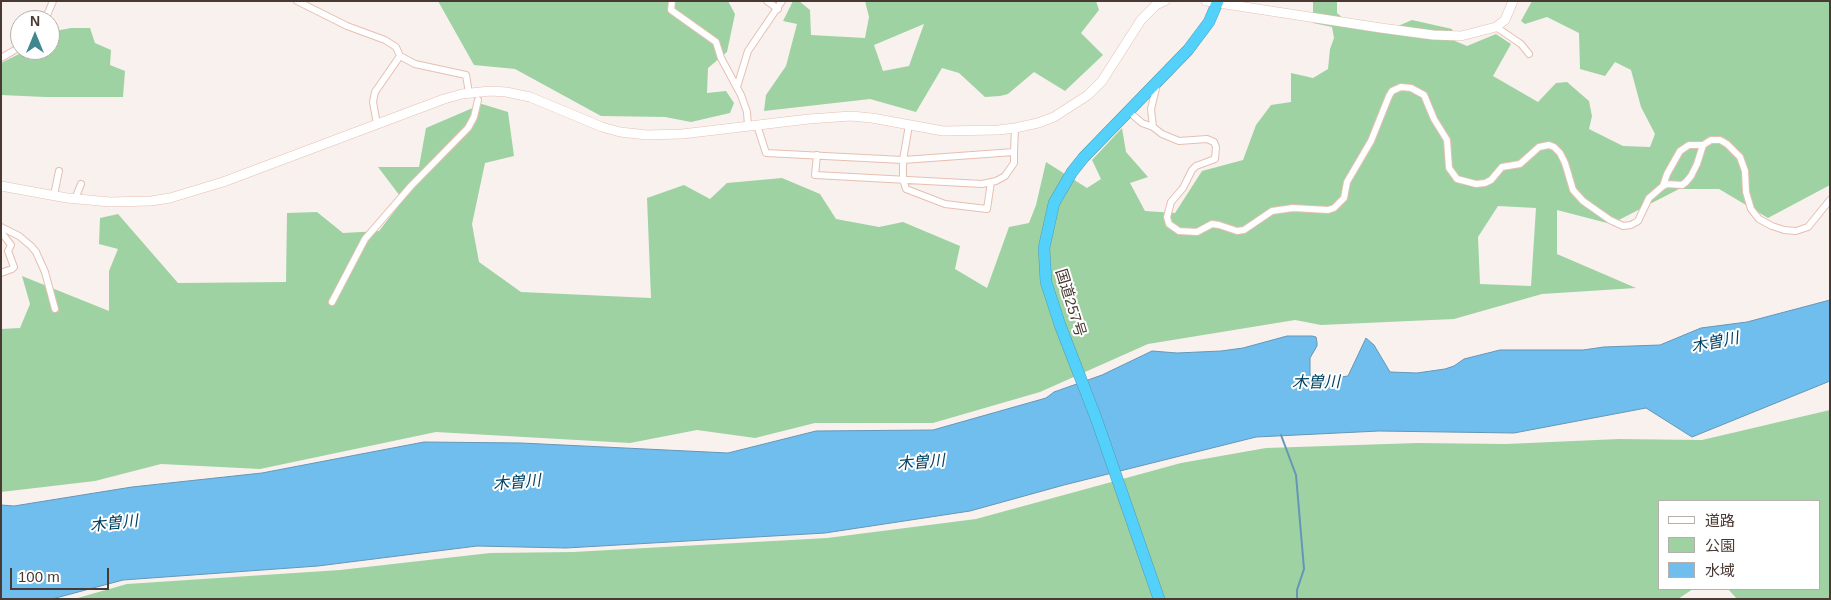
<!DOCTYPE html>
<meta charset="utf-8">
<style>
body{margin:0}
#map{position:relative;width:1831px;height:600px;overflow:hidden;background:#f9f1ee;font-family:Arial,"Noto Sans JP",sans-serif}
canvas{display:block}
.frame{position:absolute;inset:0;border:2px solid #493933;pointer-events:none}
.legend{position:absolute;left:1658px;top:500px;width:162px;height:90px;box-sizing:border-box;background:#fff;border:1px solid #b6b0ad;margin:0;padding:6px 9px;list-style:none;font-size:15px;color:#493933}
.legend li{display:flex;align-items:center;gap:10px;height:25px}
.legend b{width:25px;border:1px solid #b6b0ad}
.north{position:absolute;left:10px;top:10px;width:50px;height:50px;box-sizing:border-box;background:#fff;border:1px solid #b6b0ad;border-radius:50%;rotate:0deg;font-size:14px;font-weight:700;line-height:20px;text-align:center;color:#493933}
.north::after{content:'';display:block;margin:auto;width:18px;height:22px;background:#408790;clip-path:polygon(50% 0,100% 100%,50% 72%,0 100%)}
.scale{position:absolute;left:10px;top:568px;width:99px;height:22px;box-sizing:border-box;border:2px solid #493933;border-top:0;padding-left:6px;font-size:15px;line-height:18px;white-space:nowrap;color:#493933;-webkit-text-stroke:4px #fff;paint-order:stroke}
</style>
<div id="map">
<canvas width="1831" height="600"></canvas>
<div class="frame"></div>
<ul class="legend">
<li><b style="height:6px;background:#fff"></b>道路</li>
<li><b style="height:14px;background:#9ed2a3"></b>公園</li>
<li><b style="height:14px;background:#70beee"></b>水域</li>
</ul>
<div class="north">N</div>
<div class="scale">100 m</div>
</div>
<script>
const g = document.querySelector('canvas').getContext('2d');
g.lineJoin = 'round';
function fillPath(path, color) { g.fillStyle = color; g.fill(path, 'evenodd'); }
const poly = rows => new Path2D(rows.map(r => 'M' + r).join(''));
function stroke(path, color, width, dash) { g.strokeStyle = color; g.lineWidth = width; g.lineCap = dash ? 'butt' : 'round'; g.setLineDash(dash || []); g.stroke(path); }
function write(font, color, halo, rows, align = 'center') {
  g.font = font + ' Arial,"Noto Sans JP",sans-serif'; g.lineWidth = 4; g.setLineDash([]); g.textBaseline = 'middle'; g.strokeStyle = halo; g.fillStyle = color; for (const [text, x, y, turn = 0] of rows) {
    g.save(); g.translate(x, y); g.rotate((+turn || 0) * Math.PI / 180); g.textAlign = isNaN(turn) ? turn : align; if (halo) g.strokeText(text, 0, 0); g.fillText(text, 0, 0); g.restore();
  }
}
fillPath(poly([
 [438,1,728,1,735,14,727,52,708,68,707,93,726,91,734,103,730,113,691,122,665,117,601,116,515,69,474,65],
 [793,1,799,1,810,10,811,35,865,38,869,17,865,1,1096,1,1099,10,1081,33,1103,55,1065,91,1034,72,1008,94,1000,96,985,97,959,73,942,68,916,112,870,99,764,111,766,95,786,66,797,24,783,21],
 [924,24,909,66,883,71,874,45],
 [1313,1,1337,1,1337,13,1353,27,1384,32,1412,20,1452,29,1455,41,1467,46,1496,34,1511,44,1493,76,1538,102,1556,83,1567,82,1589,101,1592,116,1589,129,1623,146,1650,147,1655,134,1641,107,1631,70,1615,62,1605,76,1580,69,1579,33,1547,17,1525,24,1521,21,1532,1,1830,1,1830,185,1768,218,1719,189,1679,189,1611,224,1557,210,1557,254,1636,288,1542,294,1454,319,1321,325,1295,320,1148,344,1040,392,933,423,815,423,755,438,697,430,630,443,436,432,260,469,161,464,95,481,1,492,1,329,20,328,30,304,22,276,109,311,109,271,118,249,99,244,100,218,118,214,178,283,286,282,287,213,317,212,343,233,379,231,403,200,378,167,419,167,426,128,482,104,508,112,514,156,485,163,472,224,479,262,521,292,651,298,647,198,684,185,710,199,727,183,782,178,820,194,836,219,879,227,903,222,960,246,955,269,987,288,1009,227,1029,223,1036,205,1046,162,1087,188,1101,179,1092,160,1122,128,1126,152,1148,177,1130,183,1145,211,1175,213,1202,171,1243,160,1256,125,1271,105,1291,102,1291,73,1313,78,1328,69,1330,49,1334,38,1332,27,1313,23],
 [1498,206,1536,208,1531,286,1480,284,1478,237],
 [71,28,90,28,95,43,111,50,110,65,125,71,123,97,45,97,1,95,1,63,27,50,50,50,50,32],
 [1830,410,1830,599,1737,599,1728,589,1820,589,1820,501,1660,501,1660,589,1693,589,1678,599,74,599,127,584,340,570,490,553,573,552,827,538,976,519,1181,463,1266,448,1417,443,1506,444,1619,439,1702,440]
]), '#9ed2a3');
const water = poly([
 [1830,300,1830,381,1692,437,1646,408,1514,433,1379,431,1256,437,1064,485,970,511,825,533,566,548,477,546,318,566,123,580,52,599,1,599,1,505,14,506,132,487,262,473,424,442,521,443,728,453,816,431,933,430,1046,398,1054,392,1102,375,1152,351,1177,353,1221,351,1243,348,1287,336,1312,336,1316,337,1317,342,1317,346,1310,358,1310,374,1312,378,1322,380,1348,376,1366,338,1374,345,1390,372,1417,373,1445,369,1454,366,1464,359,1500,350,1583,350,1604,347,1660,345,1701,328,1747,322,1830,300]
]);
fillPath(water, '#70beee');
stroke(water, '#6496b6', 1);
stroke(poly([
 [1281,435,1296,475,1304,569,1297,590,1297,599]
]), '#6496b6', 2);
const street = poly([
 [297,1,347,26,385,40,396,47,400,56,415,64,466,75,469,93],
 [672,1,671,10,716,42,721,58,741,95,747,112,748,126],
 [767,1,778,9],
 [45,20,53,1],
 [1496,27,1521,44,1529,54],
 [1,58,20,47],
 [1157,84,1151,109,1153,127,1162,134,1179,141,1207,139,1214,142,1216,147,1215,159,1196,166,1192,170,1183,188,1171,202,1167,217,1169,224,1179,231,1197,232,1212,224,1219,225,1237,231,1244,230,1272,211,1293,208,1328,210,1334,208,1344,198,1347,182,1371,141,1389,96,1392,91,1401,87,1411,88,1424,95,1434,119,1447,140,1449,168,1457,179,1476,184,1485,183,1491,180,1502,167,1520,164,1539,147,1549,145,1554,147,1560,153,1565,163,1573,190,1583,201,1610,220,1623,226,1631,225,1638,221,1649,198,1663,186,1667,184,1682,185,1686,182,1691,176,1697,164,1703,145,1711,140,1720,140,1727,144,1740,157,1745,171,1746,192,1751,209,1759,219,1772,226,1784,230,1796,231,1808,227,1830,200],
 [737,87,748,51,782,1],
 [1128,111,1142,123,1153,127],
 [377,124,373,102,375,92,400,56],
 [757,125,766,153,903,160,1014,152,1015,128],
 [909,125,903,160,903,179,906,189,945,204,987,209,991,182],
 [817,155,815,175,982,184,996,181,1005,176,1014,163,1014,152],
 [1663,186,1667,174,1680,151,1689,145,1703,145],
 [54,195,59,171],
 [75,199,81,184],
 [1,227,19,236,31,246,36,252,45,272,55,309],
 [1,232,11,245,8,251,14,267,12,269,1,273],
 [332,302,365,239,411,186,468,128,474,117,478,100]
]);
const secondary = poly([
 [1206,1,1381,28,1433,35,1461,36,1496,27,1505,20,1513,1],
 [1,186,67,198,110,202,151,201,170,198,223,182,444,99,462,94,490,91,506,92,530,97,602,127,620,132,647,135,682,134,809,119,851,116,872,118,943,131,998,130,1015,128,1038,123,1054,117,1088,95,1102,81,1141,20,1156,5,1165,1]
]);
const highway = poly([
 [1159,599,1096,418,1060,325,1046,282,1044,248,1054,203,1072,172,1084,157,1188,50,1209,22,1218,1]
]);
stroke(street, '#e7bfb1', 8);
stroke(secondary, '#e7bfb1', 10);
stroke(highway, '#509cb4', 12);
stroke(street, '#fff', 6);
stroke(secondary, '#fff', 9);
stroke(highway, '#53d1fa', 11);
write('15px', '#493933', '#fff', [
 ["国道257号",1070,303,73]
]);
write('italic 16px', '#004262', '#fff', [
 ["木曽川",1715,343,-11],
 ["木曽川",1316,383,-1],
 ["木曽川",921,463,-5],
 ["木曽川",517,483,-5],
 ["木曽川",114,524,-6]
]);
</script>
